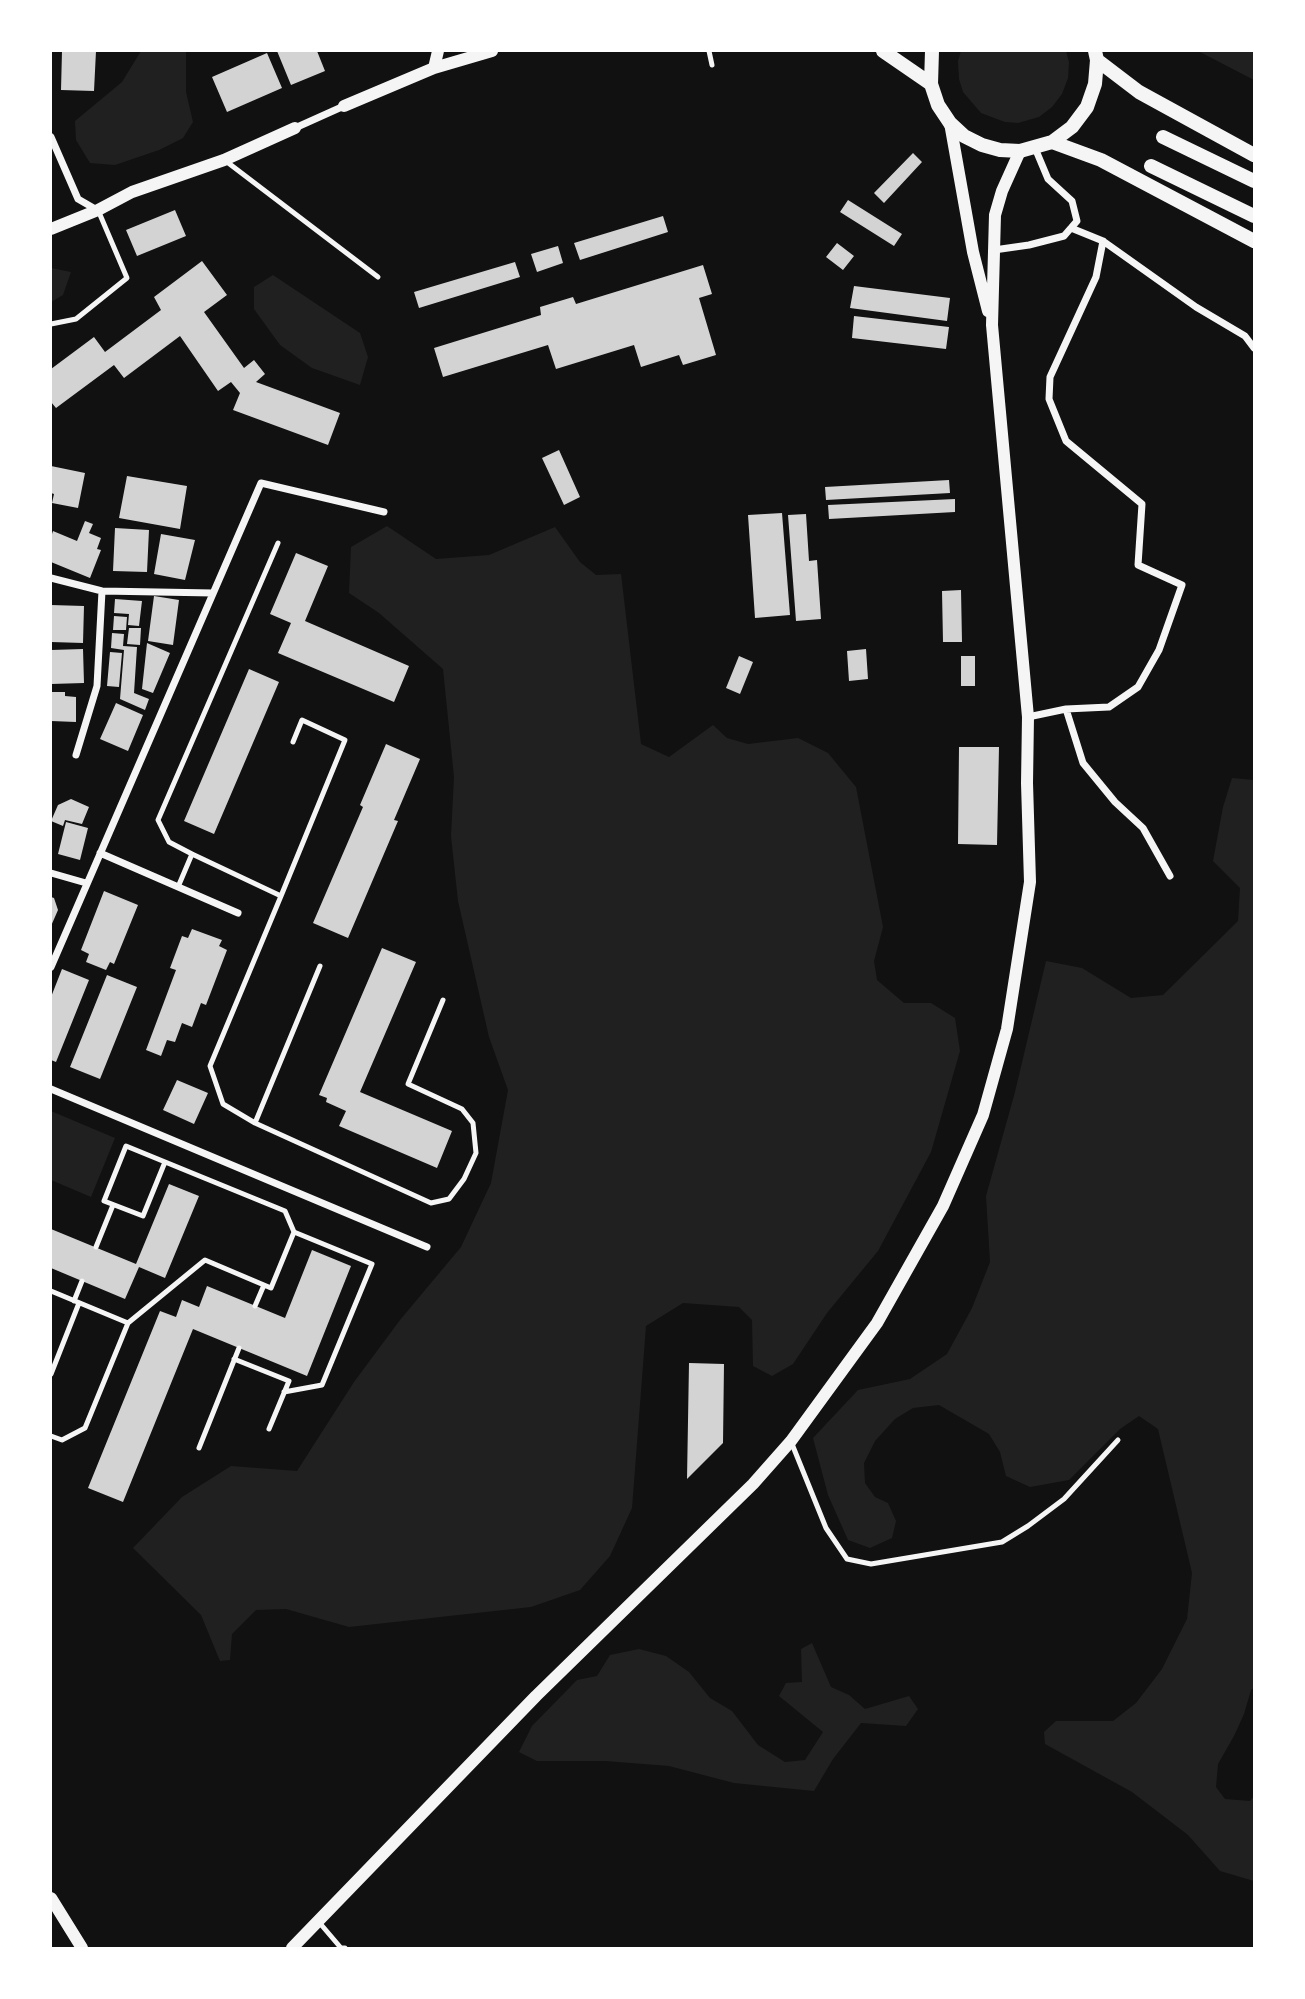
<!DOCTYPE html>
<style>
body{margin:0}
#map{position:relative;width:1305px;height:1999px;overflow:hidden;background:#111;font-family:"Archivo Narrow",sans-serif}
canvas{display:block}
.frame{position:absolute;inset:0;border:52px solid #fff;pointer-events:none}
</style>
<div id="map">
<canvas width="1305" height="1999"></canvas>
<div class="frame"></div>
</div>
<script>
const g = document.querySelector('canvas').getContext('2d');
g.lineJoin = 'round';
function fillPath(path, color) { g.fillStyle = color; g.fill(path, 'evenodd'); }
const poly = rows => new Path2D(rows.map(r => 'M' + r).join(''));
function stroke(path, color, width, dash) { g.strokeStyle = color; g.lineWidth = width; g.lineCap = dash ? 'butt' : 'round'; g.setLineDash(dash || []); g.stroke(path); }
fillPath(poly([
 [141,51,188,51,186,52,186,92,193,122,183,138,159,150,115,165,90,163,76,140,75,121,122,82],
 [961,51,1066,51,1069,62,1068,78,1062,94,1052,107,1039,117,1018,123,1005,122,981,113,963,92,959,79,958,61],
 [1198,51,1254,51,1254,80],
 [51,268,71,272,63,295,51,302],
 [273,275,360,333,368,357,360,385,312,368,280,345,254,309,254,287],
 [387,526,436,559,489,555,555,527,580,562,596,575,621,574,641,744,669,757,713,725,727,738,748,744,798,738,828,753,856,787,883,927,874,961,877,980,904,1003,931,1003,955,1018,960,1051,931,1152,878,1251,827,1313,793,1364,772,1376,753,1366,752,1320,739,1307,683,1303,646,1326,632,1508,610,1556,580,1590,531,1607,349,1627,286,1609,256,1610,232,1634,230,1660,220,1661,201,1615,133,1548,182,1497,231,1466,297,1471,354,1382,400,1320,461,1247,491,1183,508,1090,489,1037,458,901,451,836,454,777,443,669,379,613,349,593,351,547],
 [1232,778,1254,780,1254,1688,1251,1690,1244,1714,1234,1736,1218,1764,1216,1787,1225,1799,1250,1801,1254,1796,1254,1881,1220,1871,1188,1835,1132,1792,1045,1744,1044,1732,1056,1721,1113,1721,1136,1703,1162,1669,1187,1619,1192,1573,1158,1429,1139,1416,1120,1429,1069,1480,1030,1487,1006,1476,1000,1452,989,1434,939,1405,913,1408,895,1419,875,1441,864,1463,865,1483,875,1497,888,1503,896,1521,892,1538,870,1548,848,1540,828,1495,813,1438,858,1390,910,1379,947,1354,972,1308,990,1262,986,1196,1015,1092,1046,961,1082,968,1131,998,1163,995,1238,921,1240,888,1213,861,1223,807],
 [51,1111,115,1138,91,1197,51,1180],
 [812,1643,831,1687,849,1695,865,1709,909,1696,918,1709,906,1726,861,1723,833,1759,814,1791,734,1783,669,1766,605,1761,537,1761,519,1752,532,1726,577,1680,597,1676,610,1655,639,1649,666,1656,689,1672,710,1698,732,1711,758,1745,785,1762,805,1760,823,1732,779,1696,786,1683,802,1682,801,1649]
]), '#202020');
fillPath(poly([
 [62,51,96,51,94,91,61,90],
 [277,51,317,51,325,71,291,85],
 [267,53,282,88,227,112,212,77],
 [913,153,922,162,884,203,874,193],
 [848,200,902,234,894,246,840,212],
 [175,210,186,236,137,256,126,230],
 [663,216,668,232,580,260,574,243],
 [837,243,854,256,843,270,826,257],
 [558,246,563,263,537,272,531,254],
 [202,261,227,295,204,312,244,368,254,360,265,374,256,382,340,413,328,445,233,410,240,393,231,382,218,391,180,336,124,378,114,365,56,408,51,402,51,369,94,337,105,352,161,310,154,297],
 [515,262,520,277,419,308,414,292],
 [703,265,712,294,699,298,716,355,683,365,679,355,641,367,634,345,556,369,548,345,443,377,434,348,541,315,540,307,573,297,576,304],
 [854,286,950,298,947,321,850,308],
 [854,316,949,327,946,349,852,338],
 [559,450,580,497,564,505,542,458],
 [51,466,85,473,78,508,52,503,54,494,51,493],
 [127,476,187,486,180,529,119,518],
 [949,480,950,493,826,500,825,487],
 [955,499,955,512,829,519,828,505],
 [782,513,790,615,755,618,748,515],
 [806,514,809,561,817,560,821,619,796,621,788,515],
 [85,521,93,524,89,533,101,538,97,549,101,550,90,578,51,562,51,537,53,531,77,541],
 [115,528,149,530,147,572,113,571],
 [161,534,195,540,185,580,154,574],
 [296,553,328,566,305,621,409,666,394,702,278,653,291,623,270,614],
 [961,590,962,642,943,642,942,591],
 [154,596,179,600,173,645,148,641],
 [115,599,142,601,139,626,128,625,129,614,114,613],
 [51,605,84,606,83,643,51,642],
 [114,616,127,617,126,630,113,630],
 [129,628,141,628,140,645,127,644],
 [112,633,124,634,123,646,137,647,134,693,149,699,145,710,120,699,124,650,111,648],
 [147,643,170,653,153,693,142,689],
 [83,649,84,683,51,684,51,650],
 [866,649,868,679,849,681,847,651],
 [110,652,122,653,119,687,107,686],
 [739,656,753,662,740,694,726,688],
 [961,656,975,656,975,686,961,686],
 [249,669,279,682,214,834,184,821],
 [51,692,65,692,65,696,76,697,76,722,51,721],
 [116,703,143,715,128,751,100,739],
 [386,744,420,759,394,820,398,821,348,938,313,923,363,807,360,805],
 [959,747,999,747,997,845,958,844],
 [71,799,89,807,82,824,65,820,63,826,51,821,58,805],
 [66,822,88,828,80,860,58,854],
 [104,891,138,905,114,964,110,962,106,970,86,962,89,954,81,950],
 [51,897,54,898,58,910,51,926],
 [192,929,222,940,219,946,227,950,206,1005,201,1003,192,1027,182,1023,175,1042,167,1040,161,1056,146,1050,176,970,170,968,182,936,188,938],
 [382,948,416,962,360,1092,452,1131,437,1168,339,1126,346,1111,326,1102,327,1098,319,1095],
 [62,969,89,980,56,1062,51,1060,51,997],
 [107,975,137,987,100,1079,70,1067],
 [177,1080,208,1093,194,1124,163,1110],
 [169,1184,199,1196,165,1278,139,1267,125,1299,51,1268,51,1229,136,1264],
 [312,1250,351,1266,307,1376,193,1329,123,1502,88,1488,160,1311,176,1317,182,1300,199,1307,207,1286,285,1318],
 [689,1363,724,1364,723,1443,687,1479]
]), '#d3d3d3');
stroke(poly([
 [709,51,712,65],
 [227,162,378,277],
 [51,324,76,319,127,278,98,210],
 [192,854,169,842,158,820,278,543],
 [178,887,192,854,281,896,210,1066,223,1104,255,1123],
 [281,896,345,740,302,720,293,742],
 [320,966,255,1123,431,1203,449,1199,464,1179,476,1153,473,1123,462,1109,408,1084,443,1000],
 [165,1162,143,1216,104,1201,126,1146,285,1211,294,1232],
 [96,1247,113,1205],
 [51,1291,128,1323],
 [74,1301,82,1281],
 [255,1306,264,1285],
 [234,1359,289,1381,269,1429],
 [51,1374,79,1303],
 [51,1436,62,1440,85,1428,128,1323,205,1260,271,1288,294,1232,372,1264,322,1385,284,1392],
 [792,1444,826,1528,847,1559,871,1564,1002,1542,1028,1526,1064,1499,1118,1440],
 [199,1448,239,1348],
 [318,1921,341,1948,345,1948]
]), '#f5f5f5', 5);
stroke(poly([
 [295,128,344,106],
 [51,137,78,199,97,210],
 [1071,228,1103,241,1196,307,1245,336,1254,348],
 [994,250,1029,245,1064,236,1077,221,1072,201,1048,179,1035,148],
 [51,578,102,591,213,593],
 [1066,709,1083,763,1115,802,1143,828,1170,876],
 [1028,717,1066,709,1109,707,1138,687,1159,650,1182,585,1138,565,1142,504,1066,441,1049,399,1050,377,1096,277,1103,241],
 [76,755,97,686,102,591],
 [100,853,238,913],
 [51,873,86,883],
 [51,967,261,483,384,512],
 [51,1089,427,1247]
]), '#f5f5f5', 7);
stroke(poly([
 [434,68,438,51],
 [344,106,434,68,492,51],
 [950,123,973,252,988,311],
 [51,229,98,210,132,192,224,160,295,128],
 [51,1898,82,1948],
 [292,1948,536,1696,753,1484,791,1441,877,1323,943,1206,983,1115,1007,1029,1030,882,1027,783,1028,717,992,325,995,215,1002,191,1020,151]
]), '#f5f5f5', 12);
stroke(poly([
 [883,51,931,84],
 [932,51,931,84,938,105,950,123,964,136,982,145,1000,150,1020,151,1052,142,1072,127,1087,107,1095,84,1097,60,1095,51],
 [1097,60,1139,92,1254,155],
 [1163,137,1254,181],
 [1052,142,1101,160,1254,241],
 [1151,166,1254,216]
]), '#f5f5f5', 14);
</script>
